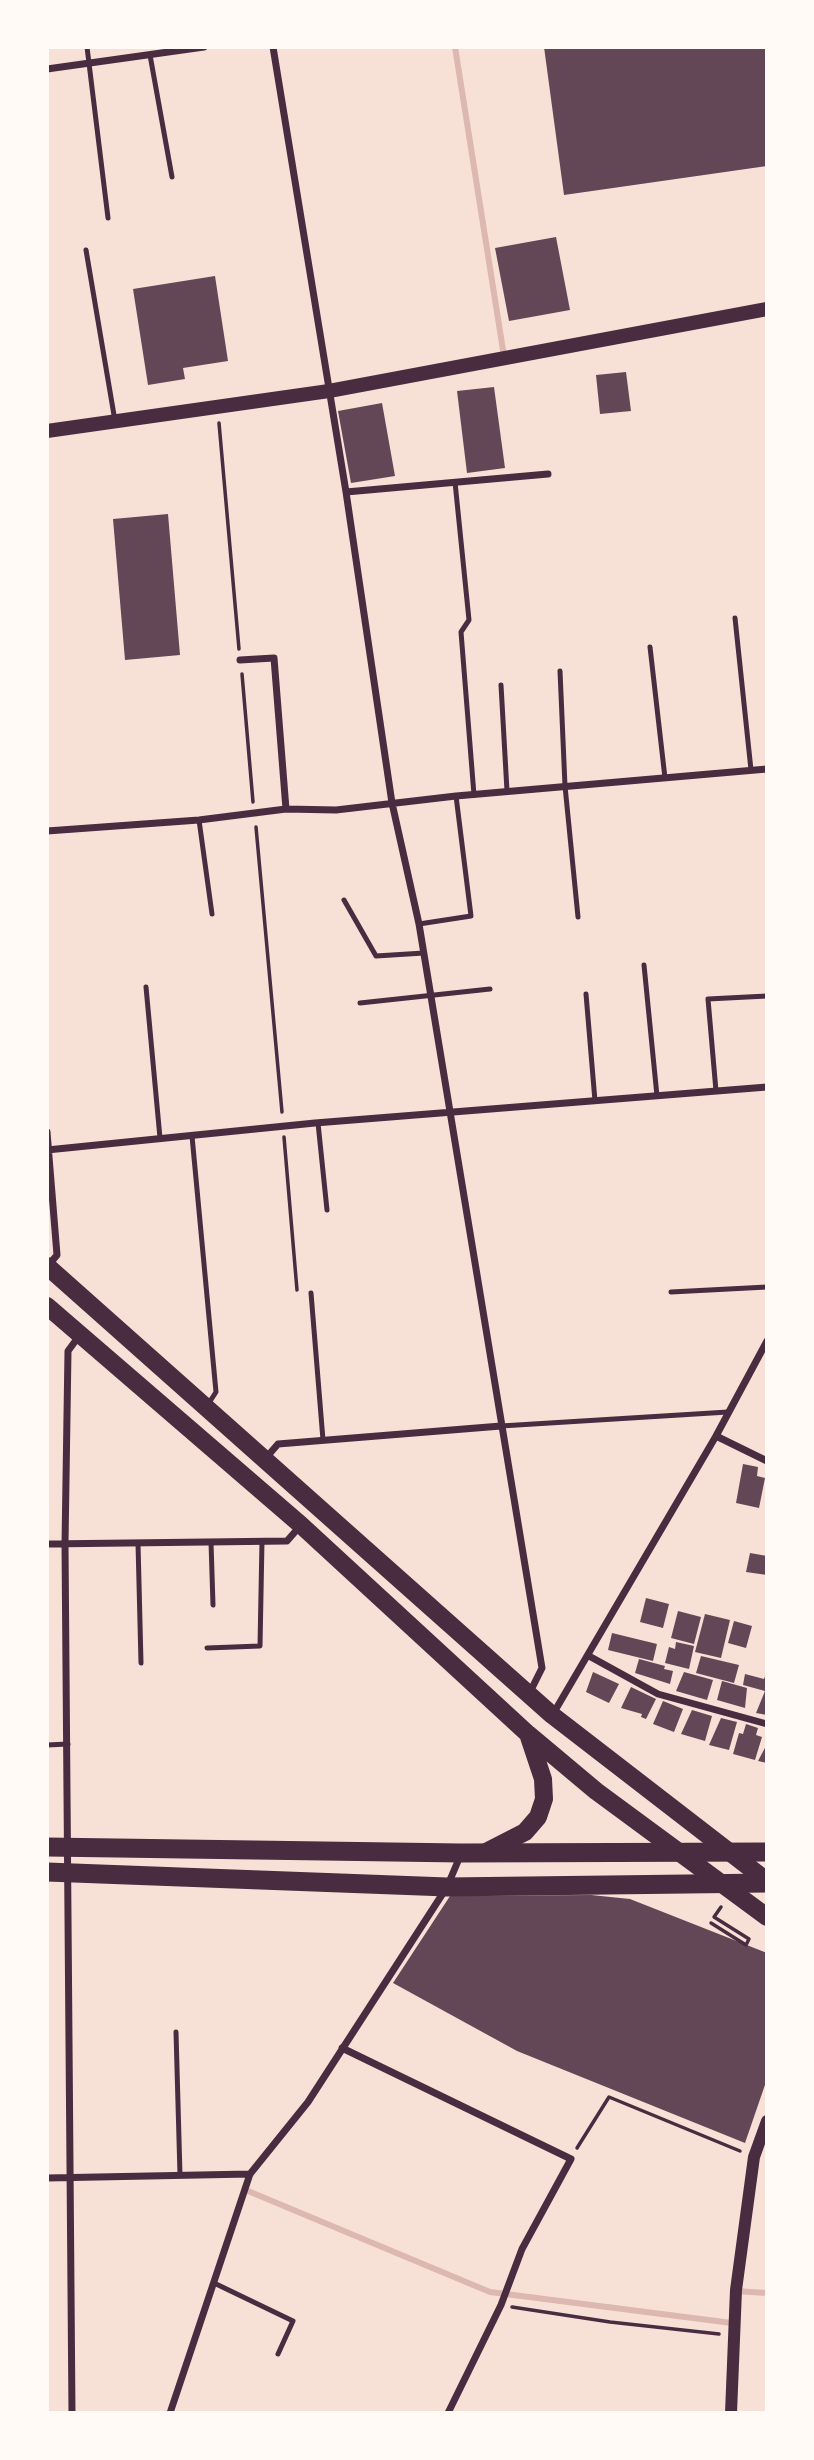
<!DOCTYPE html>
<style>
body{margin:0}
#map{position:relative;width:814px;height:2460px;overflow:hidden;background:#f7e1d7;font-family:Raleway,sans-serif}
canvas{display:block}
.frame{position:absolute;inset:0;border:49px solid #fffaf5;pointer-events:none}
</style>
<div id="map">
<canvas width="814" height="2460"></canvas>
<div class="frame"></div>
</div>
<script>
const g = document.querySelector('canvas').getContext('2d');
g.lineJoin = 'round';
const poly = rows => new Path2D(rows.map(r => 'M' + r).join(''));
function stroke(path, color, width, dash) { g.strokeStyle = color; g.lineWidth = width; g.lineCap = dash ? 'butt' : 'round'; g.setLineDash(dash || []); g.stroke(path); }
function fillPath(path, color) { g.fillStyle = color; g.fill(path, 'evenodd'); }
stroke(poly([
 [455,47,503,350],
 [248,2191,490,2292,732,2323],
 [735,2291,767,2293]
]), '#dcb8b0', 6);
fillPath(poly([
 [544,47,767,47,767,166,564,195],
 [556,237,570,310,509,321,495,248],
 [215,276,228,361,183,368,185,379,148,385,133,289],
 [626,372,631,411,600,414,596,375],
 [494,387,505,468,467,473,457,391],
 [382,403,395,476,351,483,338,411],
 [168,514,180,655,125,660,113,519],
 [743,1464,758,1467,757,1476,765,1478,759,1508,736,1503],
 [750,1553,767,1556,767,1575,746,1572],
 [646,1598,669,1604,663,1628,640,1622],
 [678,1611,701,1617,694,1644,671,1638],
 [705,1614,730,1620,721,1658,695,1652],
 [734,1621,752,1626,746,1648,728,1643],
 [612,1633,657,1644,653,1661,608,1650],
 [676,1642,694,1646,689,1669,665,1663,669,1647,675,1649],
 [701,1656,739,1665,734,1683,696,1673],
 [639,1659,665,1666,664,1669,673,1671,670,1684,635,1673],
 [767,1671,767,1715,756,1713,765,1691,743,1685,745,1674,764,1679],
 [593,1672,619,1684,609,1703,586,1692],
 [684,1672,713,1680,707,1700,676,1691],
 [722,1681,747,1688,745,1708,717,1700],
 [631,1687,656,1699,646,1719,641,1717,642,1714,621,1708],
 [663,1701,683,1709,674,1732,653,1724],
 [692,1710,712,1716,705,1741,681,1734],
 [721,1718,737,1722,729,1750,709,1745],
 [746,1724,758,1728,756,1735,762,1737,755,1760,733,1754,739,1733,743,1734],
 [767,1744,767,1763,758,1761],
 [591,1895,630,1899,767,1953,767,2079,745,2143,517,2051,393,1983,450,1896]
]), '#644757');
stroke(poly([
 [219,423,239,649],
 [242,674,253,802],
 [256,827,282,1112],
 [284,1137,297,1290],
 [711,1923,746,1945,749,1939,714,1917,721,1907],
 [577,2148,609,2097,740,2151],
 [512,2307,610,2322,719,2334]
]), '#4a2c40', 3.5);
stroke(poly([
 [87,47,108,218],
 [150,55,172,177],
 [86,250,115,421],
 [455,482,469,620,461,632,474,795],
 [735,618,751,770],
 [650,647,665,778],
 [560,671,565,786,578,917],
 [501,685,507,791],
 [199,820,212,914],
 [344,900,376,956,424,953],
 [419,924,471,916,456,796],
 [644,965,657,1096],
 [146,987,160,1138],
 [586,994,595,1101],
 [360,1003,490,989],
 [716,1091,708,999,767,996],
 [318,1123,327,1210],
 [192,1136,216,1392,207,1406],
 [671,1292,767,1287],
 [311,1293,323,1440],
 [501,1426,728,1412],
 [211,1542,213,1605],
 [138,1543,141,1663],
 [207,1648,260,1646,262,1541],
 [47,1745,68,1744],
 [176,2032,180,2175],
 [214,2283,293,2321,278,2354]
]), '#4a2c40', 5);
stroke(poly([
 [273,47,346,492,392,803,419,924,542,1668,529,1694],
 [47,69,204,47],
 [346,492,548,474],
 [240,660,274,658,286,809],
 [47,831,199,820,286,809,336,810,456,796,767,769],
 [47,1132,57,1255,48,1266],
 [47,1150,315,1123,767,1087],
 [716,1436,767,1461],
 [265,1459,278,1444,501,1426],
 [47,1544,287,1541,301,1525],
 [589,1656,658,1694,767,1724],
 [553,1714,716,1436,767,1341],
 [342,2048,571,2159,522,2249,501,2305,448,2413],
 [47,2178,250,2174],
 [72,2413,65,1544,68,1351,79,1336],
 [170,2413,250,2174,308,2102,447,1887,461,1854]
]), '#4a2c40', 7);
stroke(poly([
 [731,2413,736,2290,754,2157,767,2121]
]), '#4a2c40', 12);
stroke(poly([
 [47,431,329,391,767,309]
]), '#4a2c40', 14);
stroke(poly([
 [47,1266,552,1715,767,1881],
 [47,1306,301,1525,528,1734,596,1791,767,1917],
 [486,1852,525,1832,538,1817,544,1799,543,1779,529,1737]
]), '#4a2c40', 18);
stroke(poly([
 [47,1847,461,1853,767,1852],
 [47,1872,447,1887,767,1883]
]), '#4a2c40', 19);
</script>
